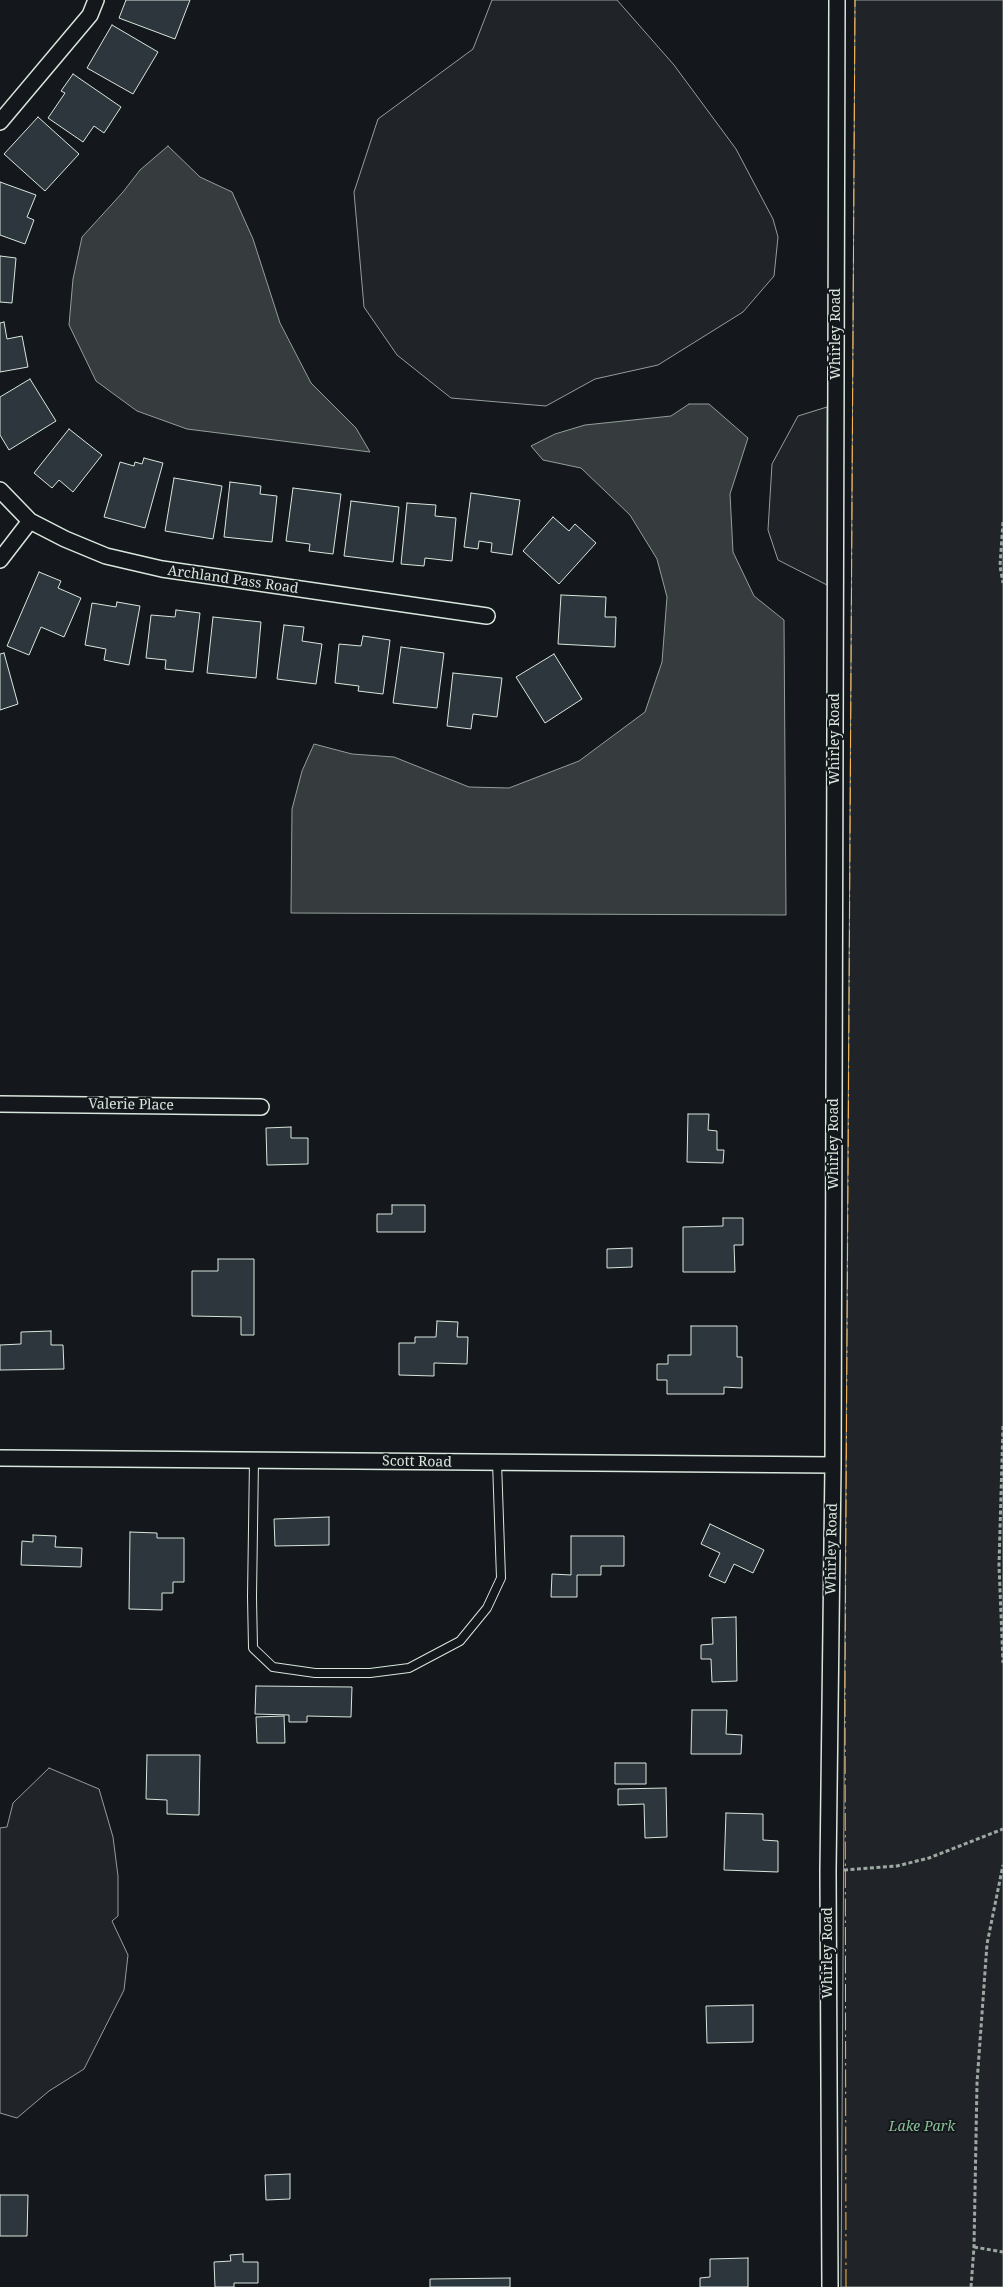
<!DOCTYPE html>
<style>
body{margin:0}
canvas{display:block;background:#14181c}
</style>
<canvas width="1003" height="2287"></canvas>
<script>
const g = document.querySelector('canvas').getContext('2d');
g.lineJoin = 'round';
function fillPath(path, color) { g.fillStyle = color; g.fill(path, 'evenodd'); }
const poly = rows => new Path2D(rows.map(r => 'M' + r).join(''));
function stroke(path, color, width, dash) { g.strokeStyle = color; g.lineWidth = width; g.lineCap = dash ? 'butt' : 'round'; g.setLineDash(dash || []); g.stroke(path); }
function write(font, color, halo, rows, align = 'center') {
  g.font = font + ' "Noto Serif",serif'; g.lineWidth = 4; g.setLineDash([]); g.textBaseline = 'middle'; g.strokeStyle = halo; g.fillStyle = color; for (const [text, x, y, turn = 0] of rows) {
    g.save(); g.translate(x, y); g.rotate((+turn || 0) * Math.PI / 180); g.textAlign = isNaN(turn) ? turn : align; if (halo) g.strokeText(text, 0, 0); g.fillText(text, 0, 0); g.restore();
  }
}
const green = poly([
 [492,0,617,0,674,65,736,149,773,219,778,237,774,276,743,312,658,365,595,379,546,406,451,398,397,355,364,307,354,192,378,119,473,49,492,0],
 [855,0,1003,0,1003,2287,841,2287,855,0],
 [827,407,827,585,778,560,768,530,772,464,798,416,827,407],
 [49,1768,99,1789,113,1837,118,1876,118,1916,112,1921,128,1955,124,1990,84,2069,49,2091,17,2118,0,2113,0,1828,7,1827,13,1803,49,1768]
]);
fillPath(green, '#202428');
stroke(green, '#939e99', 1);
const water = poly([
 [168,146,200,177,232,192,253,239,280,323,311,383,356,428,370,452,187,429,137,411,96,381,69,325,73,279,82,237,123,192,140,170,168,146],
 [689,404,709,404,748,438,730,494,733,552,754,596,784,620,786,915,291,913,292,809,302,771,314,744,352,754,394,757,469,787,509,788,579,761,645,712,662,662,667,597,657,559,630,515,581,468,543,460,531,446,555,434,585,425,671,416,689,404]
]);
fillPath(water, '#363b3e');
stroke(water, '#939e99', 1);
const building = poly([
 [126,0,190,0,175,39,119,18,126,0],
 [112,25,158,52,133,94,87,68,112,25],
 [73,74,121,107,104,133,94,126,83,142,48,118,65,93,61,91,73,74],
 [38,117,79,154,45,191,4,154,38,117],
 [0,182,36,195,27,217,34,220,25,244,0,235,0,182],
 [0,256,16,258,12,303,0,302,0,256],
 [4,322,7,339,22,336,28,367,0,372,0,323,4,322],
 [30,379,56,421,9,450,0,435,0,397,30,379],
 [69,429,102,455,73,492,59,480,52,488,34,473,69,429],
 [144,458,163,463,145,528,104,517,120,462,134,466,135,462,142,464,144,458],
 [174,478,222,486,213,539,165,531,174,478],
 [230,482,261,486,260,494,277,496,272,542,224,537,230,482],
 [293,488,341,494,333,554,309,551,310,544,286,541,293,488],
 [471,493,520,500,512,555,491,552,492,543,479,541,478,549,464,547,471,493],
 [351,501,399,507,393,562,344,556,351,501],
 [407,503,436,505,435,516,456,518,452,561,425,558,424,566,401,564,407,503],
 [553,517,569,531,575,524,596,543,559,584,523,551,553,517],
 [39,572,61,581,58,588,81,598,64,637,41,627,29,655,7,646,39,572],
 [561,595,606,597,605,617,616,617,615,647,558,644,561,595],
 [117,602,140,606,129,665,104,660,106,649,85,645,92,603,116,607,117,602],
 [176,610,200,613,193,672,165,669,166,660,146,658,151,615,175,617,176,610],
 [213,617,261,622,256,678,207,673,213,617],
 [284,625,304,627,302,641,322,644,316,684,277,679,284,625],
 [363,636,390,640,383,694,358,691,359,686,335,683,339,644,361,646,363,636],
 [401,647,444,653,437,708,393,703,401,647],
 [4,653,18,704,0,710,0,654,4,653],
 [554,654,582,699,545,723,516,677,554,654],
 [453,673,502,678,497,717,473,714,471,729,447,726,453,673],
 [688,1114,709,1114,708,1130,717,1131,717,1150,724,1150,723,1163,687,1162,688,1114],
 [291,1127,291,1138,308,1138,308,1164,267,1165,266,1128,291,1127],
 [392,1205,425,1205,425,1232,377,1232,377,1214,392,1214,392,1205],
 [723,1218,743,1218,743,1245,734,1245,735,1272,683,1272,683,1227,723,1226,723,1218],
 [632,1248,632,1267,607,1268,607,1249,632,1248],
 [218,1259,254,1259,254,1335,241,1335,241,1317,192,1316,192,1271,218,1271,218,1259],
 [437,1321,458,1322,457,1337,468,1337,467,1364,434,1363,434,1376,399,1375,399,1343,415,1343,415,1337,436,1337,437,1321],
 [691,1326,737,1326,737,1357,742,1357,742,1388,724,1387,724,1394,667,1394,667,1380,657,1380,657,1364,668,1364,668,1355,691,1355,691,1326],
 [51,1331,51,1345,63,1345,64,1369,0,1370,0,1345,21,1344,21,1332,51,1331],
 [329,1517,329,1545,275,1546,274,1519,329,1517],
 [710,1524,764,1550,753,1573,734,1564,725,1583,709,1576,720,1553,701,1544,710,1524],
 [130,1532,157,1533,157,1538,184,1538,184,1582,173,1582,173,1593,162,1593,162,1610,129,1609,130,1532],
 [33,1535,56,1536,55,1547,82,1548,81,1567,21,1565,22,1541,33,1542,33,1535],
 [571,1536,624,1536,624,1566,601,1566,601,1575,577,1575,577,1597,551,1597,552,1574,571,1575,571,1536],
 [736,1617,737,1681,712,1682,711,1659,701,1659,701,1645,713,1644,712,1618,736,1617],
 [256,1686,352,1687,351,1717,307,1716,307,1722,289,1722,289,1715,255,1714,256,1686],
 [692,1710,727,1710,726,1734,742,1735,741,1754,691,1754,692,1710],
 [284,1716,285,1743,257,1743,256,1717,284,1716],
 [147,1755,200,1755,199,1815,167,1814,167,1800,146,1799,147,1755],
 [615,1763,646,1763,646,1784,615,1784,615,1763],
 [666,1788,667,1837,645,1838,644,1804,618,1805,618,1789,666,1788],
 [726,1813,763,1814,763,1840,778,1841,778,1872,724,1870,726,1813],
 [753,2005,753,2042,707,2043,706,2006,753,2005],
 [290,2174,290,2199,266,2200,265,2175,290,2174],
 [0,2195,28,2195,27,2236,0,2236,0,2195],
 [243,2254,243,2262,258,2262,258,2283,234,2283,234,2287,215,2287,214,2262,231,2261,230,2255,243,2254],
 [748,2258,748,2287,700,2287,700,2278,710,2277,710,2259,748,2258],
 [510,2278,510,2287,430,2287,430,2279,510,2278]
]);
fillPath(building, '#2c363c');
stroke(building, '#d8e6dc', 1);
const service = poly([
 [254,1460,252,1597,253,1648,273,1667,315,1673,370,1673,409,1668,460,1641,487,1608,501,1578,497,1462]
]);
const minor = poly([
 [0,122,90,15,96,0],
 [0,490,30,521,65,539,106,556,162,569,487,616],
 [0,560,30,521],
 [0,1104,261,1107],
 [0,1458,833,1465],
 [830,2287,828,1871,833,1465,837,0]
]);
stroke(service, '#d8e6dc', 10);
stroke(minor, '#d8e6dc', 18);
stroke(poly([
 [1003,522,1000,566,1003,583],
 [1003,1426,999,1565,1003,1663],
 [844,1870,897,1866,929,1858,1003,1829],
 [974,2247,1003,2252],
 [971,2287,974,2247,977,2083,987,1944,1003,1865]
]), '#9da8a2', 3, [4, 2.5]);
stroke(service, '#14181c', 8);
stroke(minor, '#14181c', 15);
stroke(poly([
 [846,2287,845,1682,855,0]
]), '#ffb74d', 1, [18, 4, 2.5, 4]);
write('14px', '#d8e6dc', '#14181c', [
 ["Whirley Road",836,334,-90],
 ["Archland Pass Road",233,580,8],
 ["Whirley Road",835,739,-90],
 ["Valerie Place",131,1105,1],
 ["Whirley Road",834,1144,-90],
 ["Scott Road",417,1462,1],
 ["Whirley Road",832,1549,-89],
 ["Whirley Road",828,1953,-90]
]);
write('italic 14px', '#8ac095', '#14181c', [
 ["Lake Park",922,2127]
]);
</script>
